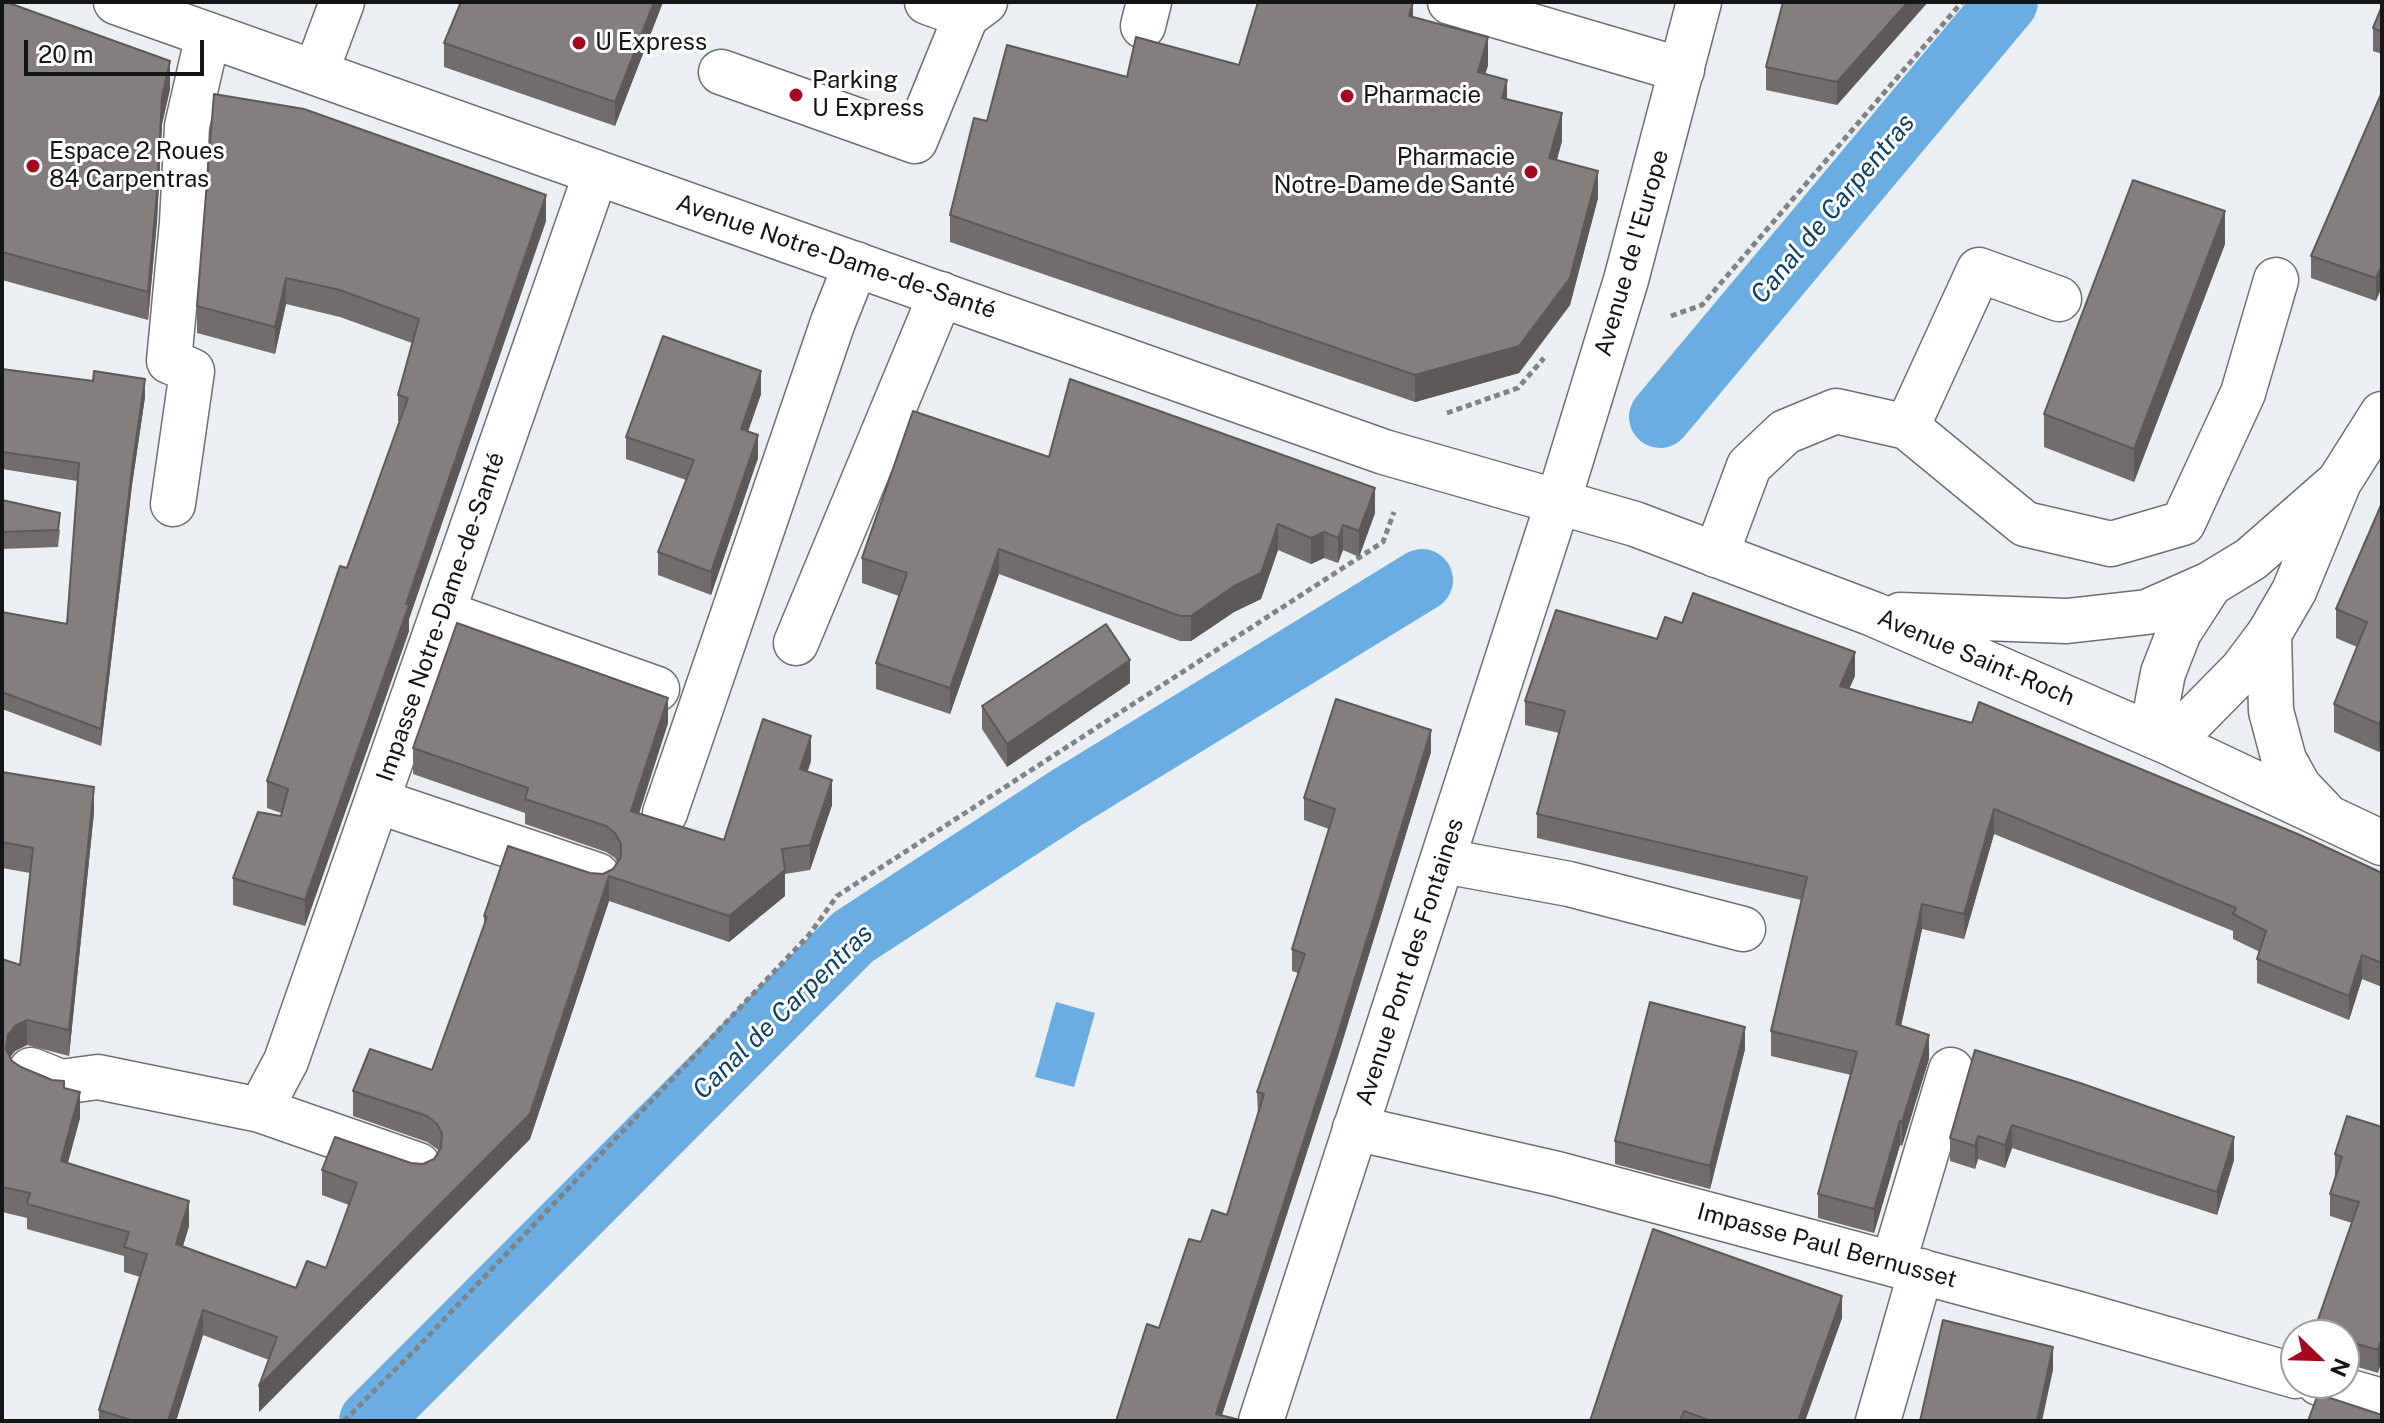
<!DOCTYPE html>
<meta charset="utf-8">
<style>
body{margin:0}
#map{position:relative;width:2384px;height:1423px;overflow:hidden;background:#ebeff2;font-family:"Public Sans",sans-serif}
canvas{display:block}
.frame{position:absolute;inset:0;border:4px solid #131516;pointer-events:none}
.north{position:absolute;left:2280px;top:1319px;width:80px;height:80px;box-sizing:border-box;background:#fff;border:2px solid #a1a1a2;border-radius:50%;rotate:113deg;font-size:22px;font-weight:700;line-height:32px;text-align:center;color:#131516}
.north::after{content:'';display:block;margin:auto;width:28px;height:36px;background:#a40921;clip-path:polygon(50% 0,100% 100%,50% 72%,0 100%)}
.scale{position:absolute;left:24px;top:40px;width:180px;height:36px;box-sizing:border-box;border:4px solid #131516;border-top:0;padding-left:10px;font-size:24px;line-height:28px;white-space:nowrap;color:#131516;-webkit-text-stroke:6px #fff;paint-order:stroke}
</style>
<div id="map">
<canvas width="2384" height="1423"></canvas>
<div class="frame"></div>
<div class="north">N</div>
<div class="scale">20 m</div>
</div>
<script>
const g = document.querySelector('canvas').getContext('2d');
g.lineJoin = 'round';
function fillPath(path, color) { g.fillStyle = color; g.fill(path, 'evenodd'); }
const poly = rows => new Path2D(rows.map(r => 'M' + r).join(''));
function stroke(path, color, width, dash) { g.strokeStyle = color; g.lineWidth = width; g.lineCap = dash ? 'butt' : 'round'; g.setLineDash(dash || []); g.stroke(path); }
function write(font, color, halo, rows, align = 'center') {
  g.font = font + ' "Public Sans",sans-serif'; g.lineWidth = 6; g.setLineDash([]); g.textBaseline = 'middle'; g.strokeStyle = halo; g.fillStyle = color; for (const [text, x, y, turn = 0] of rows) {
    g.save(); g.translate(x, y); g.rotate((+turn || 0) * Math.PI / 180); g.textAlign = isNaN(turn) ? turn : align; if (halo) g.strokeText(text, 0, 0); g.fillText(text, 0, 0); g.restore();
  }
}
fillPath(poly([
 [1056,1002,1095,1013,1074,1087,1035,1077]
]), '#6aade2');
stroke(poly([
 [1660,417,2007,2],
 [370,1421,853,937,1068,797,1422,580]
]), '#6aade2', 62);
const minor = poly([
 [927,2,966,16],
 [1450,2,1682,70],
 [1143,26,1149,2],
 [316,72,342,2],
 [721,72,915,141,966,16,985,2],
 [1907,427,2025,524,2111,544,2183,523,2243,393,2276,280],
 [173,504,192,371,169,361,182,223,187,126,208,35],
 [1716,555,1749,466,1785,432,1836,411,1907,427,1979,270,2059,299],
 [443,613,657,689],
 [796,643,941,294],
 [377,801,597,875],
 [665,813,833,322,856,264],
 [1444,861,1569,884,1743,929],
 [31,1070,61,1082,98,1077,260,1110,418,1165],
 [260,1110,286,1061,596,173],
 [1355,1128,1557,1174,2075,1313,2296,1376],
 [1893,1264,1951,1070],
 [2319,1383,2382,1401],
 [1878,1421,1921,1271]
]);
const major = poly([
 [116,2,1384,452,1635,524,1873,614,2170,743,2382,843],
 [1900,615,2067,621,2147,612,2210,584,2251,559,2339,482],
 [2269,634,2271,711,2284,760,2299,787,2322,811],
 [2170,743,2242,670,2269,634,2294,591,2339,482,2382,414],
 [2170,743,2156,710,2163,673,2179,632,2210,584],
 [1261,1421,1558,502,1626,280,1699,2]
]);
stroke(minor, '#6d7073', 47);
stroke(major, '#6d7073', 47);
stroke(poly([
 [1671,316,1702,305,1962,2],
 [1447,413,1518,388,1544,358],
 [344,1421,414,1351,809,935,837,896,1383,542,1394,512]
]), '#808385', 5, [6, 4]);
stroke(minor, '#fff', 44);
stroke(major, '#fff', 44);
fillPath(poly([
 [2,2,170,89,162,124,157,221,148,320,2,280],
 [461,2,663,2,615,126,444,67,444,43],
 [1928,2,1837,105,1766,90,1766,67],
 [2382,6,2382,54,2373,51,2373,28],
 [1413,17,1488,65,1485,74,1507,99,1562,141,1557,160,1598,198,1570,305,1519,373,1415,402,950,242,950,215,987,121,1127,77,1239,65],
 [2382,92,2376,301,2311,278,2311,256],
 [214,94,546,221,409,619,409,631,305,926,233,905,233,878,281,816,281,813,267,808,267,781,400,422,398,421,398,395,412,343,340,317,286,304,275,354,197,333,197,306],
 [2225,244,2134,482,2044,447,2044,414],
 [2,369,145,397,132,485,101,746,2,709,2,612,67,624,77,481,2,469],
 [761,394,748,431,758,458,711,595,658,575,658,552,686,480,626,459,626,437],
 [1049,457,1375,513,1359,557,1343,550,1338,563,1324,558,1311,564,1278,550,1261,599,1234,612,1191,641,1180,641,999,574,950,714,876,689,876,663,899,596,862,583,862,558],
 [2,500,60,530,58,547,2,549],
 [2382,503,2382,746,2379,752,2334,732,2334,704,2357,647,2336,638,2336,609],
 [1657,639,1855,676,1849,688,2382,873,2382,987,2362,979,2349,1020,2257,983,2257,959,2260,952,2233,939,2233,931,1994,834,1964,939,1922,929,1901,1026,1929,1059,1902,1146,1900,1145,1874,1233,1818,1218,1818,1194,1851,1075,1771,1056,1771,1031,1801,900,1537,838,1537,814,1559,733,1525,725,1525,701],
 [1130,683,1007,767,982,729,982,706],
 [668,723,639,814,724,840,811,761,807,772,832,805,810,870,785,874,785,896,729,942,609,901,530,1139,259,1412,269,1360,203,1335,176,1421,99,1421,99,1410,140,1277,124,1272,124,1256,27,1229,27,1218,2,1212,2,959,20,965,30,873,2,868,2,772,94,812,69,1056,27,1045,15,1051,10,1057,12,1061,21,1067,64,1088,80,1118,68,1163,189,1226,183,1246,296,1288,326,1268,349,1205,322,1195,322,1170,411,1163,423,1164,434,1159,439,1152,437,1149,427,1142,353,1116,353,1091,432,1070,484,926,484,916,590,873,603,874,613,869,617,862,615,858,606,852,525,824,525,813,413,774,413,748],
 [1431,752,1337,1059,1222,1415,1116,1421,1159,1328,1201,1242,1227,1215,1258,1114,1257,1092,1298,973,1292,971,1292,949,1329,829,1304,820,1304,798],
 [1745,1049,1710,1189,1615,1164,1615,1141],
 [1975,1050,2234,1160,2217,1215,2012,1148,2005,1168,1978,1159,1975,1169,1950,1161,1950,1138],
 [2382,1127,2378,1373,2344,1363,2344,1335,2314,1335,2314,1331,2352,1223,2330,1216,2330,1194,2335,1177,2335,1154],
 [1842,1318,1805,1421,1590,1421]
]), '#726d6c');
fillPath(poly([
 [654,2,663,2,615,126,615,102],
 [1413,2,1413,29,1409,16],
 [1908,2,1928,2,1837,105,1837,82],
 [1488,37,1488,65,1478,100,1478,72],
 [170,61,170,89,162,124,157,221,148,320,148,292,162,97],
 [1507,80,1507,108,1502,98],
 [1562,113,1562,141,1549,185,1549,158],
 [1598,171,1598,198,1570,305,1519,373,1415,402,1415,375],
 [546,195,546,221,409,619,409,631,305,926,305,900],
 [2225,211,2225,244,2134,482,2134,449],
 [2382,265,2382,287,2376,301,2376,278],
 [286,278,286,304,275,354,275,327],
 [761,371,761,394,741,452,741,429],
 [145,379,145,397,132,485,101,746,101,729,132,468],
 [758,435,758,458,711,595,711,572],
 [1375,488,1375,513,1359,557,1359,531],
 [1278,524,1278,550,1261,599,1234,612,1191,641,1191,616],
 [1343,525,1343,550,1338,563,1338,538],
 [1324,532,1324,558,1311,564,1311,538],
 [999,549,999,574,950,714,950,688],
 [1855,652,1855,676,1840,710,1840,686],
 [1130,660,1130,683,1007,767,1007,744],
 [668,698,668,723,631,837,631,811],
 [2382,718,2382,746,2379,752,2379,724],
 [1431,730,1431,752,1337,1059,1220,1421,1216,1414],
 [811,736,811,761,800,795,800,769],
 [832,780,832,805,810,870,810,845],
 [94,787,94,812,69,1056,69,1030],
 [1994,809,1994,834,1964,939,1964,914],
 [785,870,785,896,729,942,729,916],
 [609,876,609,901,530,1139,259,1412,259,1386,530,1114],
 [1922,904,1922,929,1896,1049,1896,1024],
 [2362,955,2362,979,2349,1020,2349,996],
 [27,1020,27,1045,15,1051,8,1060,6,1049,8,1035,15,1026],
 [1745,1027,1745,1049,1710,1189,1710,1166],
 [1929,1035,1929,1059,1902,1146,1902,1122],
 [80,1092,80,1118,61,1186,61,1161],
 [1900,1121,1900,1145,1874,1233,1874,1209],
 [2012,1125,2012,1148,2005,1168,2005,1145],
 [1978,1136,1978,1159,1975,1169,1975,1146],
 [2234,1137,2234,1160,2217,1215,2217,1192],
 [189,1201,189,1226,176,1269,176,1244],
 [1842,1296,1842,1318,1805,1421,1798,1421],
 [203,1310,203,1335,176,1421,168,1421],
 [2382,1337,2382,1360,2378,1373,2378,1350],
 [2053,1347,2053,1370,2042,1421,2037,1421]
]), '#5c5958');
const building = poly([
 [2,2,6,2,170,61,162,97,157,193,148,292,2,252,2,2],
 [461,2,654,2,615,102,444,43,461,2],
 [1258,2,1413,2,1409,16,1488,37,1478,72,1507,80,1502,98,1562,113,1549,158,1598,171,1570,278,1519,346,1415,375,950,215,974,118,987,121,1007,45,1127,77,1136,37,1239,65,1258,2],
 [1783,2,1908,2,1837,82,1766,67,1783,2],
 [2382,6,2382,32,2373,28,2382,6],
 [2382,92,2382,265,2376,278,2311,256,2382,92],
 [214,94,304,109,546,195,406,604,409,605,305,900,233,878,258,812,281,816,288,789,267,781,340,566,347,568,408,398,398,395,419,319,340,290,286,278,275,327,197,306,214,94],
 [2133,180,2225,211,2134,449,2044,414,2133,180],
 [663,336,761,371,741,429,758,435,711,572,658,552,694,460,626,437,663,336],
 [2,369,93,381,94,371,145,379,132,468,101,729,2,692,2,612,67,624,79,463,2,452,2,369],
 [1070,379,1375,488,1359,531,1343,525,1338,538,1324,532,1311,538,1278,524,1261,573,1234,586,1191,616,1180,616,999,549,950,688,876,663,907,573,862,558,913,411,1049,457,1070,379],
 [2,500,60,513,58,530,2,532,2,500],
 [2382,503,2382,718,2379,724,2334,704,2367,622,2336,609,2382,503],
 [1693,593,1855,652,1840,686,1972,723,1979,702,2300,835,2382,873,2382,963,2362,955,2349,996,2257,959,2266,931,2233,914,2236,908,1994,809,1964,914,1922,904,1896,1024,1929,1035,1902,1122,1900,1121,1874,1209,1818,1194,1857,1052,1771,1031,1807,877,1537,814,1565,711,1525,701,1556,610,1657,639,1665,617,1682,623,1693,593],
 [457,623,668,698,631,811,724,840,763,719,811,736,800,769,832,780,810,845,782,849,785,870,729,916,609,876,530,1114,259,1386,277,1337,203,1310,168,1421,134,1421,99,1410,147,1254,124,1247,129,1232,27,1204,30,1193,2,1187,2,959,20,965,33,848,2,842,2,772,94,787,69,1030,27,1020,15,1026,8,1035,6,1049,12,1061,21,1067,52,1080,64,1081,64,1088,80,1092,61,1161,189,1201,176,1244,296,1288,307,1261,326,1268,357,1183,322,1170,335,1137,411,1163,423,1164,434,1159,441,1148,442,1134,437,1124,427,1116,353,1091,370,1049,432,1070,487,917,484,916,508,846,590,873,603,874,613,869,621,857,621,844,615,833,606,826,525,799,528,788,413,748,457,623],
 [1106,624,1130,660,1007,744,982,706,1106,624],
 [1336,699,1431,730,1337,1037,1216,1414,1244,1421,1116,1421,1147,1324,1159,1328,1189,1239,1201,1242,1212,1210,1227,1215,1264,1094,1257,1092,1305,954,1292,949,1335,809,1304,798,1336,699],
 [1650,1002,1745,1027,1710,1166,1615,1141,1650,1002],
 [1975,1050,2080,1083,2234,1137,2217,1192,2012,1125,2005,1145,1978,1136,1975,1146,1950,1138,1975,1050],
 [2347,1116,2382,1127,2382,1337,2378,1350,2344,1340,2344,1335,2327,1335,2314,1331,2359,1202,2330,1194,2342,1157,2335,1154,2347,1116],
 [1653,1229,1842,1296,1798,1421,1711,1421,1684,1411,1680,1421,1590,1421,1653,1229],
 [1943,1320,2053,1347,2037,1421,1920,1421,1943,1320],
 [2318,1394,2382,1415,2382,1421,2308,1421,2318,1394]
]);
fillPath(building, '#847f7e');
stroke(building, '#5c5958', 2);
for (const [x, y, r, color] of [
 [579,43,8,"#a40921"],
 [796,95,8,"#a40921"],
 [1347,96,8,"#a40921"],
 [33,166,8,"#a40921"],
 [1531,172,8,"#a40921"]
]) { const dot = new Path2D(); dot.arc(x, y, r, 0, 2 * Math.PI); g.fillStyle = color; g.fill(dot); stroke(dot, '#fff', 3); }
write('24px', '#131516', '#fff', [
 ["U Express",595,43],
 ["Parking",812,81],
 ["U Express",812,109],
 ["Pharmacie",1363,96],
 ["Espace 2 Roues",49,152],
 ["84 Carpentras",49,180],
 ["Pharmacie",1515,158,"right"],
 ["Notre-Dame de Santé",1515,186,"right"]
], 'left');
write('24px', '#131516', '#fff', [
 ["Avenue de l'Europe",1632,253,-74],
 ["Avenue Notre-Dame-de-Santé",836,257,19],
 ["Impasse Notre-Dame-de-Santé",441,617,-71],
 ["Avenue Saint-Roch",1976,658,23],
 ["Avenue Pont des Fontaines",1410,962,-72],
 ["Impasse Paul Bernusset",1827,1246,15]
]);
write('italic 26px', '#0e4165', '#fff', [
 ["Canal de Carpentras",1833,209,-50],
 ["Canal de Carpentras",783,1012,-44]
]);
</script>
